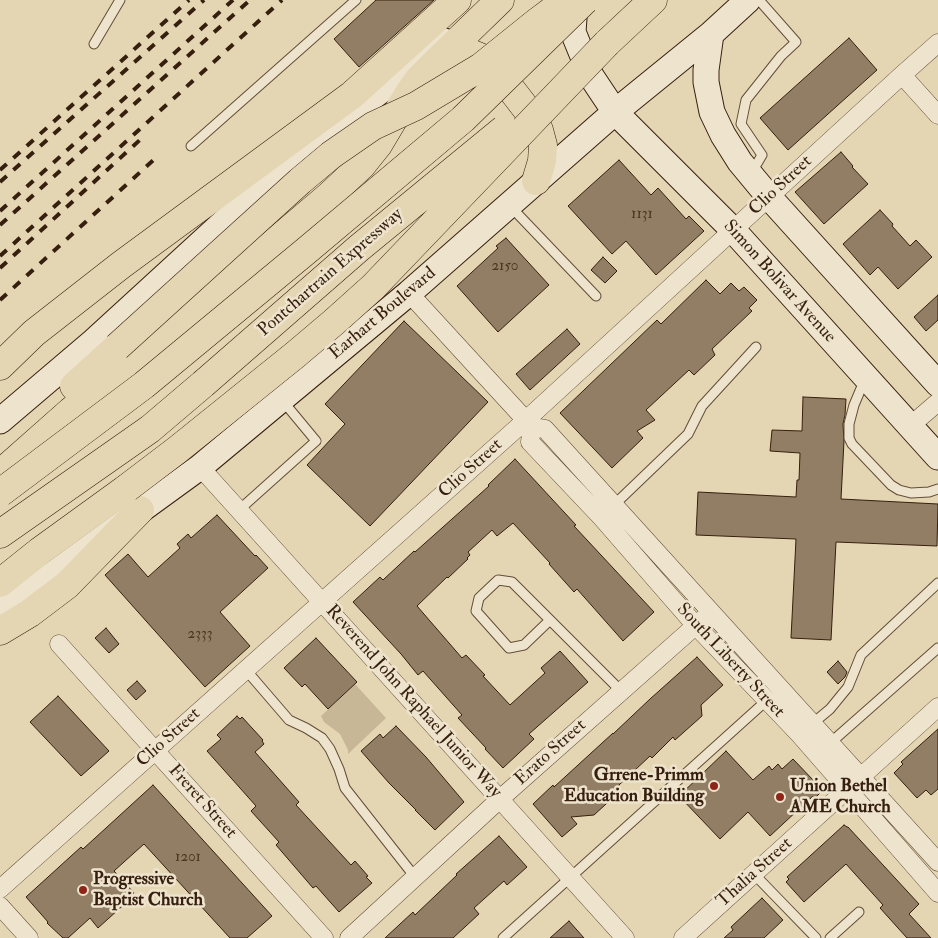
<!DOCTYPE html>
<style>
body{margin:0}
canvas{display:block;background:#e5d6b3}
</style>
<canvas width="938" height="938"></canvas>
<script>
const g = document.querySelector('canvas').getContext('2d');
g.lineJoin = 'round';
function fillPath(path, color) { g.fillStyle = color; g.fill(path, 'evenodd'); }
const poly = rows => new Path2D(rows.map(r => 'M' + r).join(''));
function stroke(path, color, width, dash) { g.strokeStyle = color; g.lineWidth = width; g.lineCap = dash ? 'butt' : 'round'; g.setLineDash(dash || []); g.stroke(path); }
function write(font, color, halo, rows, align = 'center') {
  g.font = font + ' "IM FELL Double Pica",serif'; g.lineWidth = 5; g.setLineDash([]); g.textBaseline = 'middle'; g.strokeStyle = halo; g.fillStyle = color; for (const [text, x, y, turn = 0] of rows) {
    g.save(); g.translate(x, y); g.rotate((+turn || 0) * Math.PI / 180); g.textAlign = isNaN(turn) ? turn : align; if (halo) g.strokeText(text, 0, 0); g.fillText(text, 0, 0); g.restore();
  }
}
fillPath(poly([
 [355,684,386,718,348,754,348,750,340,734,324,722,321,716]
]), '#c7b797');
const building = poly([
 [376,0,434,0,359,67,334,39,376,0],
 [849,38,877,70,788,150,760,118,849,38],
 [841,152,853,166,852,167,868,184,824,224,795,192,841,152],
 [619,160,651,195,658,188,686,219,689,216,704,231,656,275,626,241,612,254,568,206,619,160],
 [880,210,893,224,892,226,910,246,916,240,932,257,898,289,878,267,870,275,843,244,880,210],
 [506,238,549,285,498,332,457,286,498,248,496,246,506,238],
 [603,257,617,271,605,283,591,270,603,257],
 [706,280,720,294,731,283,739,291,744,287,757,300,749,308,752,311,712,349,715,355,694,375,689,370,646,410,655,420,637,431,643,438,612,468,560,413,657,320,661,324,706,280],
 [938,295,938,320,926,331,914,317,938,295],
 [404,321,488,402,370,526,307,465,345,424,325,404,404,321],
 [567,329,580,344,530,390,516,374,567,329],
 [803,397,846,399,845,415,843,424,844,441,841,499,938,504,937,546,836,542,831,640,791,638,796,539,696,535,698,492,796,497,797,480,799,480,800,453,770,451,772,430,802,431,803,397],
 [515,459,576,525,574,526,654,612,623,641,577,589,574,592,549,564,550,563,513,523,497,536,492,530,468,552,470,555,467,558,468,559,448,578,447,577,417,606,462,658,466,655,485,675,483,676,510,705,545,673,541,668,560,651,588,682,529,734,534,739,503,768,485,749,486,748,458,718,462,715,423,671,418,675,401,654,353,602,380,577,383,580,414,551,415,552,489,486,488,485,515,459],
 [217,515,255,556,256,555,268,568,220,612,250,646,205,687,105,575,128,554,148,577,180,548,177,544,188,534,191,538,217,515],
 [106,628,119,644,109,653,95,638,106,628],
 [316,638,357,682,328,709,305,684,302,687,284,668,316,638],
 [697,657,723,685,701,705,702,716,675,740,673,737,652,758,650,756,619,785,617,794,594,815,571,817,577,824,562,837,533,804,553,785,554,787,613,733,613,734,650,699,697,657],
 [838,661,847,672,845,677,838,684,827,672,838,661],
 [137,681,146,691,136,700,127,690,137,681],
 [58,696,109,751,81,776,30,722,58,696],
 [237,716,240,719,242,717,263,740,262,741,264,744,255,752,299,802,296,805,351,865,355,861,368,876,366,877,372,883,339,912,316,886,313,888,276,845,279,842,251,811,256,806,207,751,221,739,217,735,237,716],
 [396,726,426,757,464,802,435,830,415,810,416,810,389,783,361,751,380,734,383,738,396,726],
 [938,729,938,789,931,795,926,790,917,798,894,773,903,764,901,762,938,729],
 [726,751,753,780,769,766,772,770,778,764,782,769,793,759,814,781,816,780,824,789,815,798,813,796,770,836,748,812,720,839,679,796,726,751],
 [153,785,272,916,247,938,230,938,144,844,114,871,134,893,128,898,129,900,98,928,90,918,68,938,63,938,47,923,48,922,26,897,81,847,83,849,153,785],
 [844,825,847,827,848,827,919,904,909,914,931,938,907,938,880,908,883,905,846,864,804,902,786,882,789,879,787,877,844,825],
 [499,836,527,867,507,885,504,881,474,908,479,914,453,938,385,938,413,912,415,915,457,875,456,874,499,836],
 [762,898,783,920,764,938,724,938,733,930,731,927,762,898],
 [569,921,584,938,550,938,569,921]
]);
fillPath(building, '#917e64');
stroke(building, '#361f0e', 1);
const lane = poly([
 [94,44,120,0],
 [191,146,356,0],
 [752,172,762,155,741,124,746,100,781,56,796,42,759,0],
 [511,207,596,296],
 [865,379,854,405,849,424,849,438,852,444,891,485,899,490,911,493,929,492,938,489],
 [614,505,688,434,702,406,756,347],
 [239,510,316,441,282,400],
 [550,620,524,645,509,648,476,611,479,598,498,580,512,582,621,691],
 [246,670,289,720,306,728,322,738,330,749,339,769,345,788,415,877],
 [812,724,830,709,848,687,861,655,938,583],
 [828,745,938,648],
 [754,874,816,938],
 [503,938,766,701],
 [830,938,859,912]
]);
const street = poly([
 [902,75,938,115],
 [409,293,532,427,545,429,938,862],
 [910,426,938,402],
 [532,427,530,442,602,518,696,626,800,735,938,893],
 [200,467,625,938],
 [59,644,324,938],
 [0,889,526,420,902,75,938,43],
 [0,906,29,938],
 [349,938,500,799,703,619],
 [683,938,938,707]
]);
const secondary = poly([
 [576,0,575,4,573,32,591,76,615,112,733,230,938,457],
 [711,34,706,70,706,82,712,112,723,135,740,162,769,197,938,384],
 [0,421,94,341,284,167,444,41],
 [0,607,35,587,200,467,409,293,615,112,711,34,748,0]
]);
const highway = poly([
 [607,43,653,0],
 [436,62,447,56,458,54,470,53,482,58,494,67,531,115,539,130,543,145,542,161,536,181],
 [0,366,34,333,121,265,352,95,457,0],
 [74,386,117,347],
 [0,474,71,411,203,303,329,196,362,165,378,145,409,93,418,80,435,63,500,0],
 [0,534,150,429,203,384],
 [0,583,40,551,127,488],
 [0,631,30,613,67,585,140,510]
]);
stroke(lane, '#624d37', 11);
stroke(street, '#624d37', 19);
stroke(secondary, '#361f0e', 27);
stroke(highway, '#361f0e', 29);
stroke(lane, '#eee4ce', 9);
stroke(street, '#eee4ce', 18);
stroke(secondary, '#eee4ce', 25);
stroke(highway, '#e5d6b3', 28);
stroke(poly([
 [0,170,189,0],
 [0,182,204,0],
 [0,211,233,0],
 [0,225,250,0],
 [0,256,282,0],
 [0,268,142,138],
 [0,300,159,155]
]), '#361f0e', 4, [9, 9]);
const highwayBridge = poly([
 [117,347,300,181,331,155,373,126,416,106,481,67,537,22,557,7],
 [203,384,359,248,504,129],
 [127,488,177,450,295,355,334,322,373,287,607,43],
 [0,493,144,385,306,251,463,119,585,0]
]);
stroke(highwayBridge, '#361f0e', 29, []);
stroke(highwayBridge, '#e5d6b3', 28);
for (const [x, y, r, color] of [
 [714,786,5,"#8f2418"],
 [780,797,5,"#8f2418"],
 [83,890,5,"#8f2418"]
]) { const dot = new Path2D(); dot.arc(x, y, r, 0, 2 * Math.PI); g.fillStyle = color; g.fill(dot); stroke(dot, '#eee4ce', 2); }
write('15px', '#4d3724', null, [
 ["1131",642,215],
 ["2150",505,267],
 ["2333",200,635],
 ["1201",188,858]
]);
write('18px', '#361f0e', '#eee4ce', [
 ["Clio Street",781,186,-43],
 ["Pontchartrain Expressway",331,273,-41],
 ["Simon Bolivar Avenue",779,282,48],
 ["Earhart Boulevard",383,314,-40],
 ["Clio Street",471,469,-42],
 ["South Liberty Street",730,661,47],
 ["Reverend John Raphael Junior Way",413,702,48],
 ["Clio Street",169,738,-42],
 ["Erato Street",551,753,-42],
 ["Freret Street",202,802,48],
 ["Thalia Street",755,873,-42]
]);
write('bold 18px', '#361f0e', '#eee4ce', [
 ["Grrene-Primm",704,776,"right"],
 ["Education Building",704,797,"right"],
 ["Union Bethel",790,787],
 ["AME Church",790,808],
 ["Progressive",93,880],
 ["Baptist Church",93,901]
], 'left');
</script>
